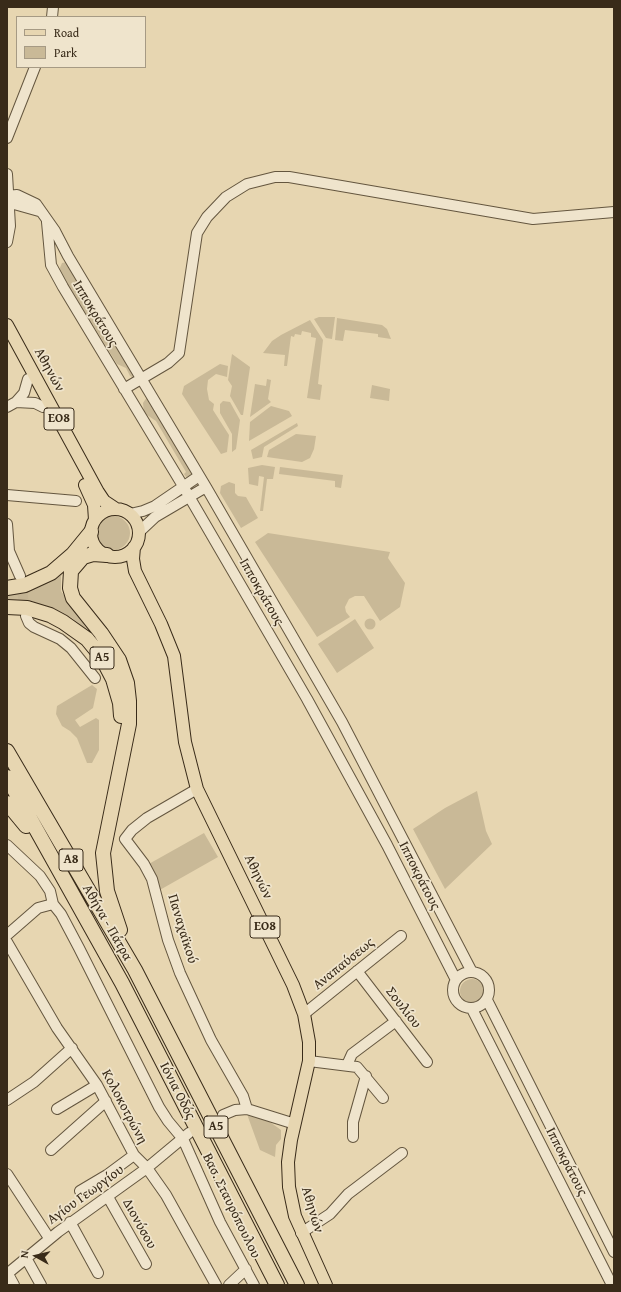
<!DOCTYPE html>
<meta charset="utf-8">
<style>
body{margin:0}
#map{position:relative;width:621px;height:1292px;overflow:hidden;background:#e7d6b1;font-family:"Gentium Book Plus",serif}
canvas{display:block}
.frame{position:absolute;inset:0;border:8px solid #392b19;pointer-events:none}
.legend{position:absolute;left:16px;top:16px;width:130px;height:52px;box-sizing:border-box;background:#efe4cc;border:1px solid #a69a84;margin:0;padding:5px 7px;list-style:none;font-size:12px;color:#392b19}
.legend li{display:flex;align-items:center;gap:8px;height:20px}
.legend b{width:20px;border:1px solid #a69a84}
.north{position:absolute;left:16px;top:1236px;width:40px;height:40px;-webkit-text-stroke:3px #efe4cc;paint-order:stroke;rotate:278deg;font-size:11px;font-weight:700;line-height:16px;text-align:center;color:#392b19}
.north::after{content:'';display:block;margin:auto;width:14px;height:18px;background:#392b19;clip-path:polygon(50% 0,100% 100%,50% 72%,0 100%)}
</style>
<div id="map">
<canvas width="621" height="1292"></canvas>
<div class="frame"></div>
<ul class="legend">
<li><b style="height:5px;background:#e7d6b1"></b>Road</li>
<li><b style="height:11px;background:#c9b997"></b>Park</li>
</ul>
<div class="north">N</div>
</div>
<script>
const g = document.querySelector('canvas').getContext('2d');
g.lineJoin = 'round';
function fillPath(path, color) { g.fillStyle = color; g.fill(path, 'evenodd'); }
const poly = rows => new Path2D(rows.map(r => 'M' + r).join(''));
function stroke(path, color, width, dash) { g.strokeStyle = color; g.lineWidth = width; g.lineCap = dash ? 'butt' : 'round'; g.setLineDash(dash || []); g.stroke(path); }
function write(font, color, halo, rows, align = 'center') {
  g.font = font + ' "Gentium Book Plus",serif'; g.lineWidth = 3.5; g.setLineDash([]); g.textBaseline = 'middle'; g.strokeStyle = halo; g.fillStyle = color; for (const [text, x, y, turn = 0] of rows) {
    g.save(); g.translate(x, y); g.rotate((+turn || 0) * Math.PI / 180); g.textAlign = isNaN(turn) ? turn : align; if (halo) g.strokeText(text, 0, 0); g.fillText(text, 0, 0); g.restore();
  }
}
fillPath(poly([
 [67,262,135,376,134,378,130,376,126,368,117,364,59,270,62,263],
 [319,317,335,317,332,339,326,338,314,319],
 [337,318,382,325,387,329,391,339,378,337,378,334,345,330,343,341,335,340],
 [310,320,323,340,318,384,322,385,320,400,307,398,316,338,311,337,311,333,302,331,301,335,295,334,294,337,291,336,287,366,284,366,285,355,263,353,272,341,281,335],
 [232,354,250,367,243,415,241,415,230,396,232,386,228,380],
 [220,364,228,366,227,377,216,374,208,380,207,389,209,400,214,404,213,410,229,435,227,452,221,454,182,394,184,386],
 [267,379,271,380,268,399,271,402,250,417,255,384,266,386],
 [372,385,390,389,389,401,370,398],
 [147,397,194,475,186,477,184,474,186,472,156,421,144,413,143,403],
 [223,401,230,402,240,420,236,449,232,452,232,434,220,413,220,404],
 [271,406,289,411,292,416,249,441,250,422],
 [297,423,298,426,264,447,262,457,253,459,251,450],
 [296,434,316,436,314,449,310,458,302,462,267,457,269,450],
 [262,465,275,467,273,479,267,479,263,511,260,511,264,477,259,476,258,486,249,484,248,468],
 [280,467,343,475,341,488,335,487,335,481,279,474],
 [229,482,235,484,235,493,238,496,246,497,258,518,241,528,220,493,221,486],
 '96 533a17 17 0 1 1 34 0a17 17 0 1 1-34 0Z',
 [268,533,390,552,388,558,405,583,400,607,380,621,364,596,355,596,349,599,345,607,346,612,350,617,317,637,255,542],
 [66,568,61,576,61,591,89,632,72,618,51,608,7,601,7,593],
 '364.5 624a5.5 5.5 0 1 1 11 0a5.5 5.5 0 1 1-11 0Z',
 [355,619,374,648,337,673,318,644],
 [92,685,97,689,93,708,75,720,80,727,96,718,99,720,99,750,92,763,87,763,77,738,70,731,62,726,56,714,57,706],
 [477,791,486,831,492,844,445,889,413,829,445,808],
 [204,833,218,857,158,891,147,865],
 '460 991a12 12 0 1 1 24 0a12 12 0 1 1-24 0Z',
 [249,1113,263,1117,281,1130,281,1139,276,1145,275,1157,260,1150,248,1117]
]), '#c9b997');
stroke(poly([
 [20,579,26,615]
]), '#c4b493', 10, [10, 5]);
const minor = poly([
 [52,17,53,7],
 [7,138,35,67],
 [7,174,10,226,7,242],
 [7,196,17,195,36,204,55,231,68,256,206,487,342,722,472,972],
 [7,202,39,211],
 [47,222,51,265,63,287,183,486,307,699,387,845,456,980],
 [124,389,168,363,179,353,197,233,207,217,226,197,247,184,275,177,289,177,533,219,614,212],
 [16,402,35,403,43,407],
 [7,407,16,402,24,393,28,379],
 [7,495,76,501],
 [130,514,143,511,155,506,199,476],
 [7,524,9,551,20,576],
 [139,532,155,517,206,487],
 [26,616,29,623,34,627,60,639,71,648,95,678],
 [197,789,147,818,132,830,125,839,144,864,152,879,168,940,180,973,211,1040,243,1096,247,1109],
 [7,845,40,876,50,891,53,904],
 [53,904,61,914,79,948,159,1107,168,1121,183,1139,220,1222,254,1285],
 [7,935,38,908,53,904],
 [7,942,57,1028,97,1085,134,1155,147,1168,166,1195,216,1285],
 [357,971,427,1062],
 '453 990a18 18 0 1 1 36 0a18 18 0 1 1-36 0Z',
 [487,1000,614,1252],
 [472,1009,612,1285],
 [304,1014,401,936],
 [309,1061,357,1067,383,1098],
 [347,1065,352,1054,396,1021],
 [7,1100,34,1082,72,1048],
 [57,1109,97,1085],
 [223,1115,235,1110,247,1109,295,1124],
 [353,1137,353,1122,366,1076],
 [51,1150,106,1101],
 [7,1174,49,1238],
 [80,1191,107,1175,134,1155],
 [108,1197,146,1264],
 [70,1222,98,1273],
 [301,1233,330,1214,348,1194,402,1153],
 [26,1258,41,1285],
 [7,1274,58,1232,147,1168,189,1133],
 [8,1274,14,1285],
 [229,1285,246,1269]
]);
const major = poly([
 [7,325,98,492,104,501,116,509],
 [85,485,94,505,95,520],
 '91 533a24 24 0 1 1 48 0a24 24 0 1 1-48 0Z',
 [134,547,133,559,135,571,161,624,174,656,185,742,197,789,293,985,304,1014,309,1042,309,1061,291,1140,288,1162,289,1187,295,1216,326,1285]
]);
const highway = poly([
 [107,555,93,554,83,557,71,571,70,588,73,598,101,633,119,660,127,683,129,701,129,724,103,853,107,891,120,930],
 [7,588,25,585,51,573,73,554,91,532],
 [7,607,27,608,50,615,63,622,87,639,101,656,113,679,120,703,121,716],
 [7,751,135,970,297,1285],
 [7,777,122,983,277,1285],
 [7,803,26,826]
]);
stroke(minor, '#64563f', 12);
stroke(major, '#392b19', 14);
stroke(highway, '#392b19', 16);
stroke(minor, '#efe4cc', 10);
stroke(major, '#e7d6b1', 12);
stroke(highway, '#e7d6b1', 14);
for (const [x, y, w] of [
 [59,419,30],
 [102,658,24],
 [71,860,24],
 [265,927,30],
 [216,1127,24]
]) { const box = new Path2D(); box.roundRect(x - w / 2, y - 11, w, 22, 3); g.fillStyle = '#efe4cc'; g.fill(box); stroke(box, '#392b19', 1); }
write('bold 13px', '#392b19', null, [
 ["ΕΟ8",59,419],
 ["Α5",102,658],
 ["Α8",71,860],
 ["ΕΟ8",265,927],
 ["Α5",216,1127]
]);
write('14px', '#392b19', '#efe4cc', [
 ["Ιπποκράτους",95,314,59],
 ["Αθηνών",49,370,61],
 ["Ιπποκράτους",261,592,60],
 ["Ιπποκράτους",419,876,63],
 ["Αθηνών",258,877,64],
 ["Αθήνα - Πάτρα",107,923,60],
 ["Παναχαϊκού",182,929,73],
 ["Αναπαύσεως",344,964,-39],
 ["Σουλίου",403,1008,52],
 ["Ιόνια Οδός",177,1091,63],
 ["Κολοκοτρώνη",124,1107,62],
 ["Ιπποκράτους",566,1162,63],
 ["Αγίου Γεωργίου",86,1195,-36],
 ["Βασ. Σταυρόπουλου",231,1206,64],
 ["Αθηνών",312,1210,73],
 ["Διονύσου",139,1224,61]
]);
</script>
